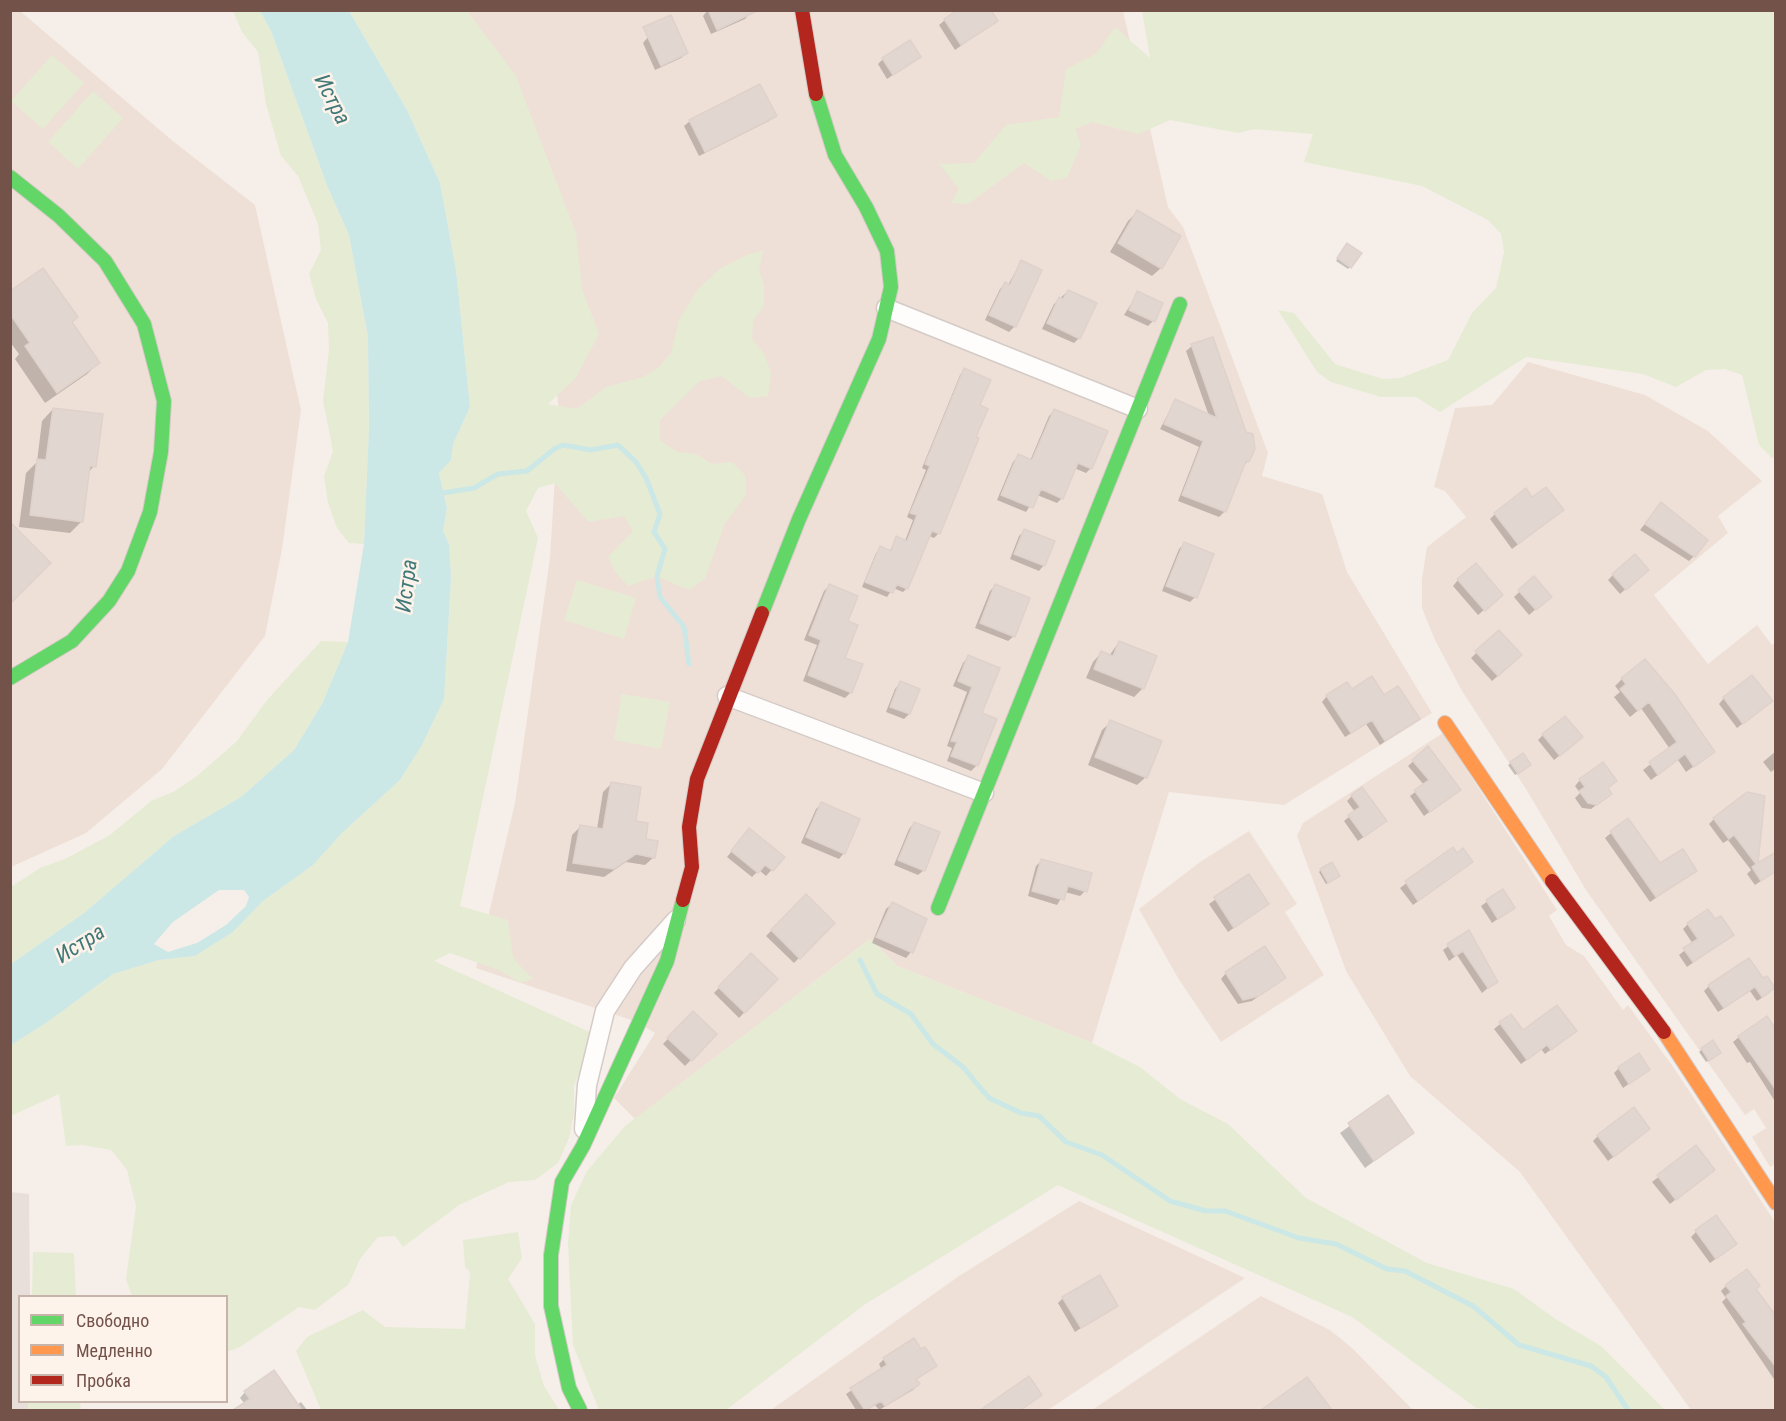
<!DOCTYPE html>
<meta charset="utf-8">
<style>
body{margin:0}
#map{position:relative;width:1786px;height:1421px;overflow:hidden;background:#f6efe9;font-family:"Roboto Condensed",sans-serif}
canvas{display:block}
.frame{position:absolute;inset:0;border:12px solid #73524a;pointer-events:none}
.legend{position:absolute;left:18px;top:1295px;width:210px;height:108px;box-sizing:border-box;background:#fef3ea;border:2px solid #c6b3aa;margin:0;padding:8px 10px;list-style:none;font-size:18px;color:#73524a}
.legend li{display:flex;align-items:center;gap:12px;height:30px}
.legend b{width:30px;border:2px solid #c6b3aa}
</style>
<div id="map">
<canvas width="1786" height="1421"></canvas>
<div class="frame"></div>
<ul class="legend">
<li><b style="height:8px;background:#63d668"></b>Свободно</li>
<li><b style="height:8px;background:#ff974d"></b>Медленно</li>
<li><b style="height:8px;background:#b3261e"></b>Пробка</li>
</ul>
</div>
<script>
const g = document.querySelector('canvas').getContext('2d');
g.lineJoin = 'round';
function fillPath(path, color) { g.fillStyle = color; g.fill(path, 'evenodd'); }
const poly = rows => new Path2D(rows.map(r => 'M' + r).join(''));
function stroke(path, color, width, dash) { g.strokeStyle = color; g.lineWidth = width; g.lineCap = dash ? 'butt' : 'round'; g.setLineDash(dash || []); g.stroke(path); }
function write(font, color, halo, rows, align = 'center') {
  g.font = font + ' "Roboto Condensed",sans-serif'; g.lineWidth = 5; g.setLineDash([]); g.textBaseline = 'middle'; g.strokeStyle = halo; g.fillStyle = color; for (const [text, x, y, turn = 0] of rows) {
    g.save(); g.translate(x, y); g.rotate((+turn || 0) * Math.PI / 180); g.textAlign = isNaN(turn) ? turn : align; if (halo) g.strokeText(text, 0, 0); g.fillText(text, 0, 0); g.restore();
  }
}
fillPath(poly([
 [10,11,20,11,174,142,255,205,301,410,282,549,265,636,162,769,86,833,11,867],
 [442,11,1123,11,1168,207,1183,227,1268,453,1262,476,1322,494,1347,572,1432,713,1284,805,1169,792,1092,1043,897,966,870,939,635,1119,614,1098,655,1033,637,1022,476,968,515,803,550,558,559,411,534,200],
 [1528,362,1645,395,1708,431,1762,481,1718,516,1728,533,1654,595,1708,664,1757,625,1772,645,1775,643,1775,1164,1770,1167,1752,1137,1766,1128,1754,1109,1745,1115,1586,890,1526,789,1462,691,1435,640,1422,608,1422,579,1427,547,1466,517,1445,491,1434,487,1455,408,1492,405],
 [1443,733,1557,910,1549,916,1566,945,1584,956,1623,1010,1628,1005,1674,1068,1775,1222,1775,1410,1691,1410,1520,1172,1410,1076,1346,971,1297,836,1303,823],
 [1249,831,1297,904,1285,912,1324,975,1221,1042,1178,978,1139,909,1200,862],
 [1079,1201,1245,1278,1048,1410,771,1410,959,1276],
 [1261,1296,1330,1330,1352,1348,1413,1410,1092,1410]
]), '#efe0d7');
fillPath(poly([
 [10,1192,29,1194,30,1296,20,1296,20,1402,29,1402,28,1410,11,1410]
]), '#e8dfda');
fillPath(poly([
 [233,11,260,11,271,31,328,188,349,235,368,337,369,428,364,544,349,543,337,528,328,503,324,476,333,451,323,401,329,349,328,323,316,299,309,274,321,250,318,224,298,176,281,156,266,104,258,52,242,32],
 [349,11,467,11,515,74,576,233,582,289,599,334,575,379,548,404,577,409,606,387,643,377,658,368,671,353,679,320,698,289,721,268,749,254,763,251,759,269,764,286,764,306,753,321,752,339,765,355,771,373,768,396,750,398,721,376,700,381,660,420,660,440,677,452,696,454,712,464,732,462,745,475,746,495,724,525,705,579,689,590,657,576,628,586,616,573,608,557,633,531,624,516,588,522,555,483,538,488,526,511,538,538,460,906,508,920,513,958,533,979,520,983,501,971,450,953,434,961,594,1034,574,1086,574,1113,569,1138,558,1163,535,1180,509,1182,459,1205,403,1247,395,1236,378,1237,360,1259,349,1284,315,1310,299,1307,240,1347,227,1352,226,1296,132,1296,126,1279,136,1206,127,1170,111,1150,82,1145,66,1146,59,1094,11,1116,11,1045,46,1023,113,974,159,960,195,956,233,932,263,901,313,865,343,832,400,780,422,745,444,699,451,578,449,544,443,531,447,508,439,473,451,460,453,444,470,407,456,270,440,183,407,110],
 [1142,11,1775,11,1775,457,1772,458,1759,445,1742,375,1725,369,1706,370,1676,387,1643,374,1526,357,1440,412,1416,397,1381,397,1331,382,1317,372,1278,310,1294,313,1335,364,1383,379,1400,378,1448,360,1472,313,1496,288,1504,252,1501,234,1488,220,1422,186,1304,162,1313,134,1254,129,1238,133,1170,120,1139,134,1092,122,1075,129,1081,145,1067,178,1051,181,1024,163,968,204,951,203,959,189,939,164,974,163,1006,125,1059,117,1066,69,1096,54,1115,27,1150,58],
 [52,55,84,83,43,129,11,101],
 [93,91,123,118,78,169,48,142],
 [577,580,636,598,624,639,564,620],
 [321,641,348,642,322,704,294,750,241,797,174,836,84,913,11,964,11,887,40,868,65,859,110,835,151,801,175,791,197,776,237,741,267,700],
 [622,694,670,702,661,749,614,740],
 [870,939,897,966,1092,1043,1140,1067,1180,1099,1228,1124,1306,1198,1427,1263,1514,1289,1557,1320,1601,1346,1665,1410,1507,1410,1476,1408,1352,1317,1058,1185,864,1305,726,1410,599,1410,573,1345,568,1244,571,1205,587,1171,625,1126],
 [518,1232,522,1258,508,1279,535,1324,535,1355,544,1386,559,1410,321,1410,296,1351,307,1337,363,1310,385,1327,465,1329,470,1272,465,1267,463,1240],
 [33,1252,74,1253,76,1296,32,1296],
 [28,1402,80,1402,81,1410,28,1410]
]), '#e6ebd4');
fillPath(poly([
 [260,11,349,11,407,110,440,183,456,270,470,407,453,444,451,460,439,473,447,508,443,531,449,544,451,578,444,699,422,745,400,780,343,832,313,865,263,901,233,932,195,956,159,960,113,974,46,1023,11,1045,11,964,84,913,174,836,241,797,294,750,322,704,348,642,364,544,369,428,368,337,349,235,328,188,271,31],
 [219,890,244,890,249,897,246,906,226,925,197,943,168,952,154,944,173,922]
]), '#cbe7e6');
fillPath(poly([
 [708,10,749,10,750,13,745,19,711,34,703,16],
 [945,20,996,21,955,50,939,25],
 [648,37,687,53,681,58,655,70,643,43],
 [919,57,887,79,878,64,883,59],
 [775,116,769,121,699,156,684,126,690,121],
 [1137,212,1161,268,1152,276,1110,252,1128,221],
 [1345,247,1350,267,1348,269,1336,261],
 [1021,262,1040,271,1014,327,1009,332,985,320,1000,289,1005,284,1008,285],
 [1068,291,1079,338,1074,343,1042,329,1054,304],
 [10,293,70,323,98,363,87,374,45,403,15,359,19,354,10,342],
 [1138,293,1153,321,1148,326,1124,315],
 [1212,339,1248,461,1242,467,1225,511,1219,517,1178,501,1199,447,1160,429,1175,401,1209,416,1186,351,1192,346],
 [964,370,978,406,974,438,978,439,938,534,934,538,929,536,907,586,889,582,906,589,903,592,893,588,887,597,862,587,876,553,881,548,889,552,897,538,905,541,913,520,907,517,926,470,922,468,960,375],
 [53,409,94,466,88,473,81,522,70,533,19,527,26,473,37,462,42,421],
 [1054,411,1091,468,1086,473,1074,468,1062,498,1057,503,1037,495,1026,512,997,500,1013,462,1018,456,1030,461,1049,416],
 [1661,504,1694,556,1689,561,1640,530],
 [1495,514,1557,515,1512,549,1490,519],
 [1024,531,1044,565,1039,571,1010,559,1019,536],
 [1184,544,1195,597,1190,602,1162,591,1179,549],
 [1613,575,1641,575,1620,594,1608,580],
 [1534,578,1544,602,1529,615,1514,597],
 [1458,580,1496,600,1478,615,1453,586],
 [829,586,846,622,843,658,851,692,845,698,803,681,817,645,804,640,824,591],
 [995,586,1014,636,1008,641,975,628,990,591],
 [1499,632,1515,661,1492,681,1471,658],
 [1119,642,1143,688,1134,697,1086,678,1093,662,1101,653,1109,656],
 [968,657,980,714,995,720,977,765,971,771,947,761,952,748,947,746,967,692,953,686,963,663],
 [1622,679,1713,752,1686,772,1678,760,1651,780,1643,770,1670,749,1641,708,1630,717,1614,697,1620,692,1615,686],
 [900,683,918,690,909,714,904,719,886,712,895,689],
 [1351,691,1384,697,1418,719,1380,745,1366,724,1345,737,1322,702,1327,696],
 [1724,698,1765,706,1737,728,1719,704],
 [1111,722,1146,777,1137,785,1088,765,1102,730],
 [1543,735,1575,743,1554,760,1538,740],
 [1428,748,1459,790,1424,816,1410,796,1424,785,1408,766],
 [1776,751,1776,768,1771,772,1763,762],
 [1522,755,1527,767,1515,775,1508,765],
 [1580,780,1606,789,1604,799,1591,809,1582,808,1575,798,1580,793,1575,786],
 [612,783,654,857,645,865,626,862,604,877,566,871,572,835,580,827,597,829,603,792],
 [1352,796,1380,825,1358,841,1344,821,1355,812,1347,801],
 [1764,797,1756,866,1773,873,1755,885,1747,874,1751,870,1728,840,1723,843,1709,824,1714,819],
 [821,804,844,853,839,859,801,843,816,809],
 [1627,820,1660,865,1695,871,1650,902,1605,838],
 [914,823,924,870,918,875,894,865,909,829],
 [744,836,783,857,766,876,759,870,752,877,727,857],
 [1453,849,1457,855,1471,862,1413,905,1400,888],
 [1042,860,1085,891,1080,896,1065,892,1057,905,1028,896,1036,866],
 [1321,870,1336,878,1326,884,1319,872],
 [1249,876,1268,904,1228,932,1209,904],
 [1502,891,1513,908,1492,923,1481,906],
 [806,896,833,923,794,963,766,936],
 [892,904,911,952,906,958,872,943,886,909],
 [1715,921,1732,935,1687,967,1679,955,1693,944,1683,929,1688,924],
 [1468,932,1496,981,1482,993,1457,955,1449,961,1443,950],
 [751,955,776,979,739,1018,714,993],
 [1226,973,1284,978,1252,1001,1238,1004,1221,979],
 [1762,980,1773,988,1769,993,1757,1001,1750,991,1718,1012,1704,991,1709,986],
 [693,1013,715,1035,685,1066,663,1044],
 [1510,1016,1523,1033,1569,1036,1545,1054,1541,1049,1521,1064,1494,1029],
 [1776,1032,1776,1103,1750,1062,1747,1063,1733,1042,1739,1037],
 [1712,1042,1717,1055,1706,1062,1699,1052],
 [1619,1068,1648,1070,1623,1088,1614,1073],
 [1388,1098,1412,1133,1365,1168,1340,1133],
 [1643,1134,1608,1161,1593,1141,1598,1136],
 [1696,1148,1713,1170,1670,1204,1652,1182],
 [1696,1232,1729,1249,1710,1263,1691,1237],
 [1726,1286,1754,1290,1776,1319,1776,1382,1722,1302,1726,1298,1721,1291],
 [1063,1298,1116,1305,1075,1332,1058,1303],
 [884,1359,935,1366,915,1380,918,1384,913,1390,879,1410,875,1405,867,1410,856,1410,846,1394,882,1370,879,1364],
 [1307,1379,1331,1410,1264,1410],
 [245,1392,297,1405,301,1402,307,1410,236,1410,245,1404,240,1398],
 [1041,1395,1021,1410,984,1410,986,1408]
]), '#0003');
stroke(poly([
 [439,497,443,493,474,488,498,474,527,471,554,449,563,445,591,450,618,445,636,462,646,478,660,514,654,532,665,549,657,576,660,597,684,627,689,664],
 [860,960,877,994,911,1014,933,1044,963,1067,989,1098,1021,1113,1039,1116,1066,1142,1102,1155,1170,1201,1206,1211,1225,1211,1299,1238,1336,1244,1387,1269,1405,1271,1473,1306,1519,1345,1591,1366,1606,1377,1628,1410]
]), '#cbe7e6', 5);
const building = poly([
 [708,10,759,10,717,30,708,10],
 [957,10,991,10,998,21,961,45,944,19,957,10],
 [671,15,688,53,661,66,643,27,671,15],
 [910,40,921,57,893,75,882,58,910,40],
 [760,84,777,116,705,152,689,120,760,84],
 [1137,210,1181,236,1162,269,1118,243,1137,210],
 [1347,243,1362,253,1351,268,1337,258,1347,243],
 [1021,260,1042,270,1016,327,989,315,1005,282,1010,285,1021,260],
 [43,268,78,317,72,322,100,363,57,393,25,346,30,343,10,314,10,291,43,268],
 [1068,290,1097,303,1080,339,1047,323,1059,297,1063,299,1068,290],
 [1137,291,1163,303,1155,322,1129,310,1137,291],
 [1213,337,1246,432,1253,434,1255,449,1249,462,1246,461,1226,512,1182,495,1203,441,1164,424,1175,399,1217,418,1191,344,1213,337],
 [964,368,991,380,980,405,988,409,976,437,979,438,940,534,932,531,908,589,897,584,893,593,865,582,880,546,891,551,896,536,907,541,917,515,910,513,930,466,925,464,964,368],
 [53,408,103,414,96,467,90,466,83,522,30,515,37,459,46,460,53,408],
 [1054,409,1108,431,1092,469,1078,463,1063,499,1041,489,1033,508,1001,495,1018,454,1032,460,1054,409],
 [1546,487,1564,510,1518,544,1494,513,1526,488,1532,497,1546,487],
 [1661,502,1708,540,1695,557,1645,524,1661,502],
 [10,522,51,563,10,604,10,522],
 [1024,529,1055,541,1045,566,1014,554,1024,529],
 [1184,542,1214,554,1197,598,1166,586,1184,542],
 [1635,554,1649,570,1626,590,1612,574,1635,554],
 [1476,563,1503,595,1485,611,1457,579,1476,563],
 [1534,576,1552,597,1536,610,1518,590,1534,576],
 [829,584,858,596,848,621,858,625,845,658,863,664,852,693,808,675,821,640,809,635,829,584],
 [995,584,1030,598,1015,637,980,623,995,584],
 [1499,630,1522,655,1498,676,1475,651,1499,630],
 [1119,641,1157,656,1144,689,1094,669,1101,651,1113,656,1119,641],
 [968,655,1000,668,982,713,997,719,978,766,951,756,957,742,951,741,972,687,958,681,968,655],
 [1645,659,1674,693,1715,752,1694,767,1685,754,1658,775,1649,762,1677,742,1649,702,1638,711,1620,689,1626,684,1621,678,1645,659],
 [1752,675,1773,701,1743,724,1723,697,1752,675],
 [1372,676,1384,695,1398,686,1420,719,1385,741,1372,720,1351,733,1326,695,1347,682,1352,689,1372,676],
 [900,681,920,689,910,714,890,707,900,681],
 [1565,716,1583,737,1560,756,1542,734,1565,716],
 [1110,720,1162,741,1147,778,1095,757,1110,720],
 [1428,746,1461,790,1430,812,1414,790,1429,780,1412,760,1428,746],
 [1523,753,1531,765,1518,774,1510,762,1523,753],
 [1603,762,1617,781,1608,788,1612,794,1597,805,1588,803,1579,791,1585,787,1579,779,1603,762],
 [611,782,641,787,636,821,648,823,646,839,658,841,655,858,636,854,614,869,573,863,580,825,603,829,611,782],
 [1362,787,1387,821,1364,837,1348,815,1360,807,1351,795,1362,787],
 [1747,792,1765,796,1758,863,1776,852,1776,871,1761,881,1752,867,1756,864,1734,835,1729,839,1713,818,1747,792],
 [821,802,860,819,845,854,806,837,821,802],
 [1628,818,1660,863,1683,849,1697,871,1656,897,1610,831,1628,818],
 [914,822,940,832,925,871,898,860,914,822],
 [749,828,785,857,773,871,765,865,758,873,731,851,749,828],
 [1453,847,1457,853,1463,848,1473,862,1418,901,1405,881,1453,847],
 [1041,859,1092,873,1087,892,1068,886,1064,900,1032,891,1041,859],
 [1332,862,1340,876,1328,883,1320,869,1332,862],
 [1249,874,1269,904,1234,928,1214,897,1249,874],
 [1503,889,1515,908,1498,919,1486,900,1503,889],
 [806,894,835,923,800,959,771,930,806,894],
 [892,902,927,919,913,953,876,937,892,902],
 [1708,909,1715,919,1721,916,1734,935,1693,962,1683,948,1698,939,1687,923,1708,909],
 [1469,930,1498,982,1488,988,1463,951,1455,956,1447,944,1469,930],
 [1265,946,1286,978,1259,996,1243,1000,1225,972,1265,946],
 [751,953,778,979,745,1013,718,987,751,953],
 [1749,958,1763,978,1767,976,1775,988,1762,997,1755,987,1724,1008,1708,985,1749,958],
 [1557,1005,1577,1031,1551,1050,1547,1045,1527,1060,1499,1022,1511,1014,1523,1030,1557,1005],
 [693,1011,717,1034,692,1061,667,1038,693,1011],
 [1767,1016,1776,1030,1776,1090,1738,1036,1767,1016],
 [1713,1040,1721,1053,1709,1061,1701,1048,1713,1040],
 [1639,1053,1650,1070,1629,1084,1618,1067,1639,1053],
 [1388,1095,1414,1133,1374,1161,1348,1123,1388,1095],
 [1634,1107,1650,1129,1614,1157,1597,1135,1634,1107],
 [1696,1145,1715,1170,1676,1200,1657,1175,1696,1145],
 [1716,1215,1737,1244,1716,1259,1695,1230,1716,1215],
 [1747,1269,1760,1286,1756,1289,1776,1316,1776,1367,1743,1324,1746,1322,1726,1296,1731,1292,1725,1285,1747,1269],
 [1100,1275,1118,1306,1081,1328,1062,1297,1100,1275],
 [914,1338,921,1349,925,1347,937,1366,916,1379,920,1384,885,1406,881,1401,865,1410,850,1388,887,1365,883,1358,914,1338],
 [274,1370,302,1410,233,1410,250,1399,244,1391,274,1370],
 [1029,1376,1042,1395,1021,1410,980,1410,1029,1376],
 [1307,1377,1332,1410,1261,1410,1307,1377]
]);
fillPath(building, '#e2d6d1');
stroke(building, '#dfd1cb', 1.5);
const street = poly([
 [886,308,1138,409],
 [727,696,984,793],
 [584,1129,587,1085,605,1011,633,968,676,920]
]);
const fast = poly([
 [10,177,59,216,105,261,144,324,164,401,161,452,150,512,128,571,109,601,72,641,10,678],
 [762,613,799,519,879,339,891,287,887,251,866,207,835,155,816,94],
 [938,908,1180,304],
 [580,1410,569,1388,551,1306,551,1255,562,1182,583,1146,667,961,683,900]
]);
const slow = poly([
 [1445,723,1552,881],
 [1664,1032,1776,1203]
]);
const jam = poly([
 [802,10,816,94],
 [1552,881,1664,1032],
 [683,900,692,867,689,827,697,779,762,613]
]);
stroke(street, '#d4cbc7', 21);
stroke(fast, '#d5cac6', 16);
stroke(slow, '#d5cac6', 16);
stroke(jam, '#d5cac6', 16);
stroke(street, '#fefdfc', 18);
stroke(fast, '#63d668', 14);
stroke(slow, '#ff974d', 14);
stroke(jam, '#b3261e', 14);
write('italic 22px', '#3f7878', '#fef3ea', [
 ["Истра",331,100,63],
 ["Истра",408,586,-83],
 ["Истра",81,945,-32]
]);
</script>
